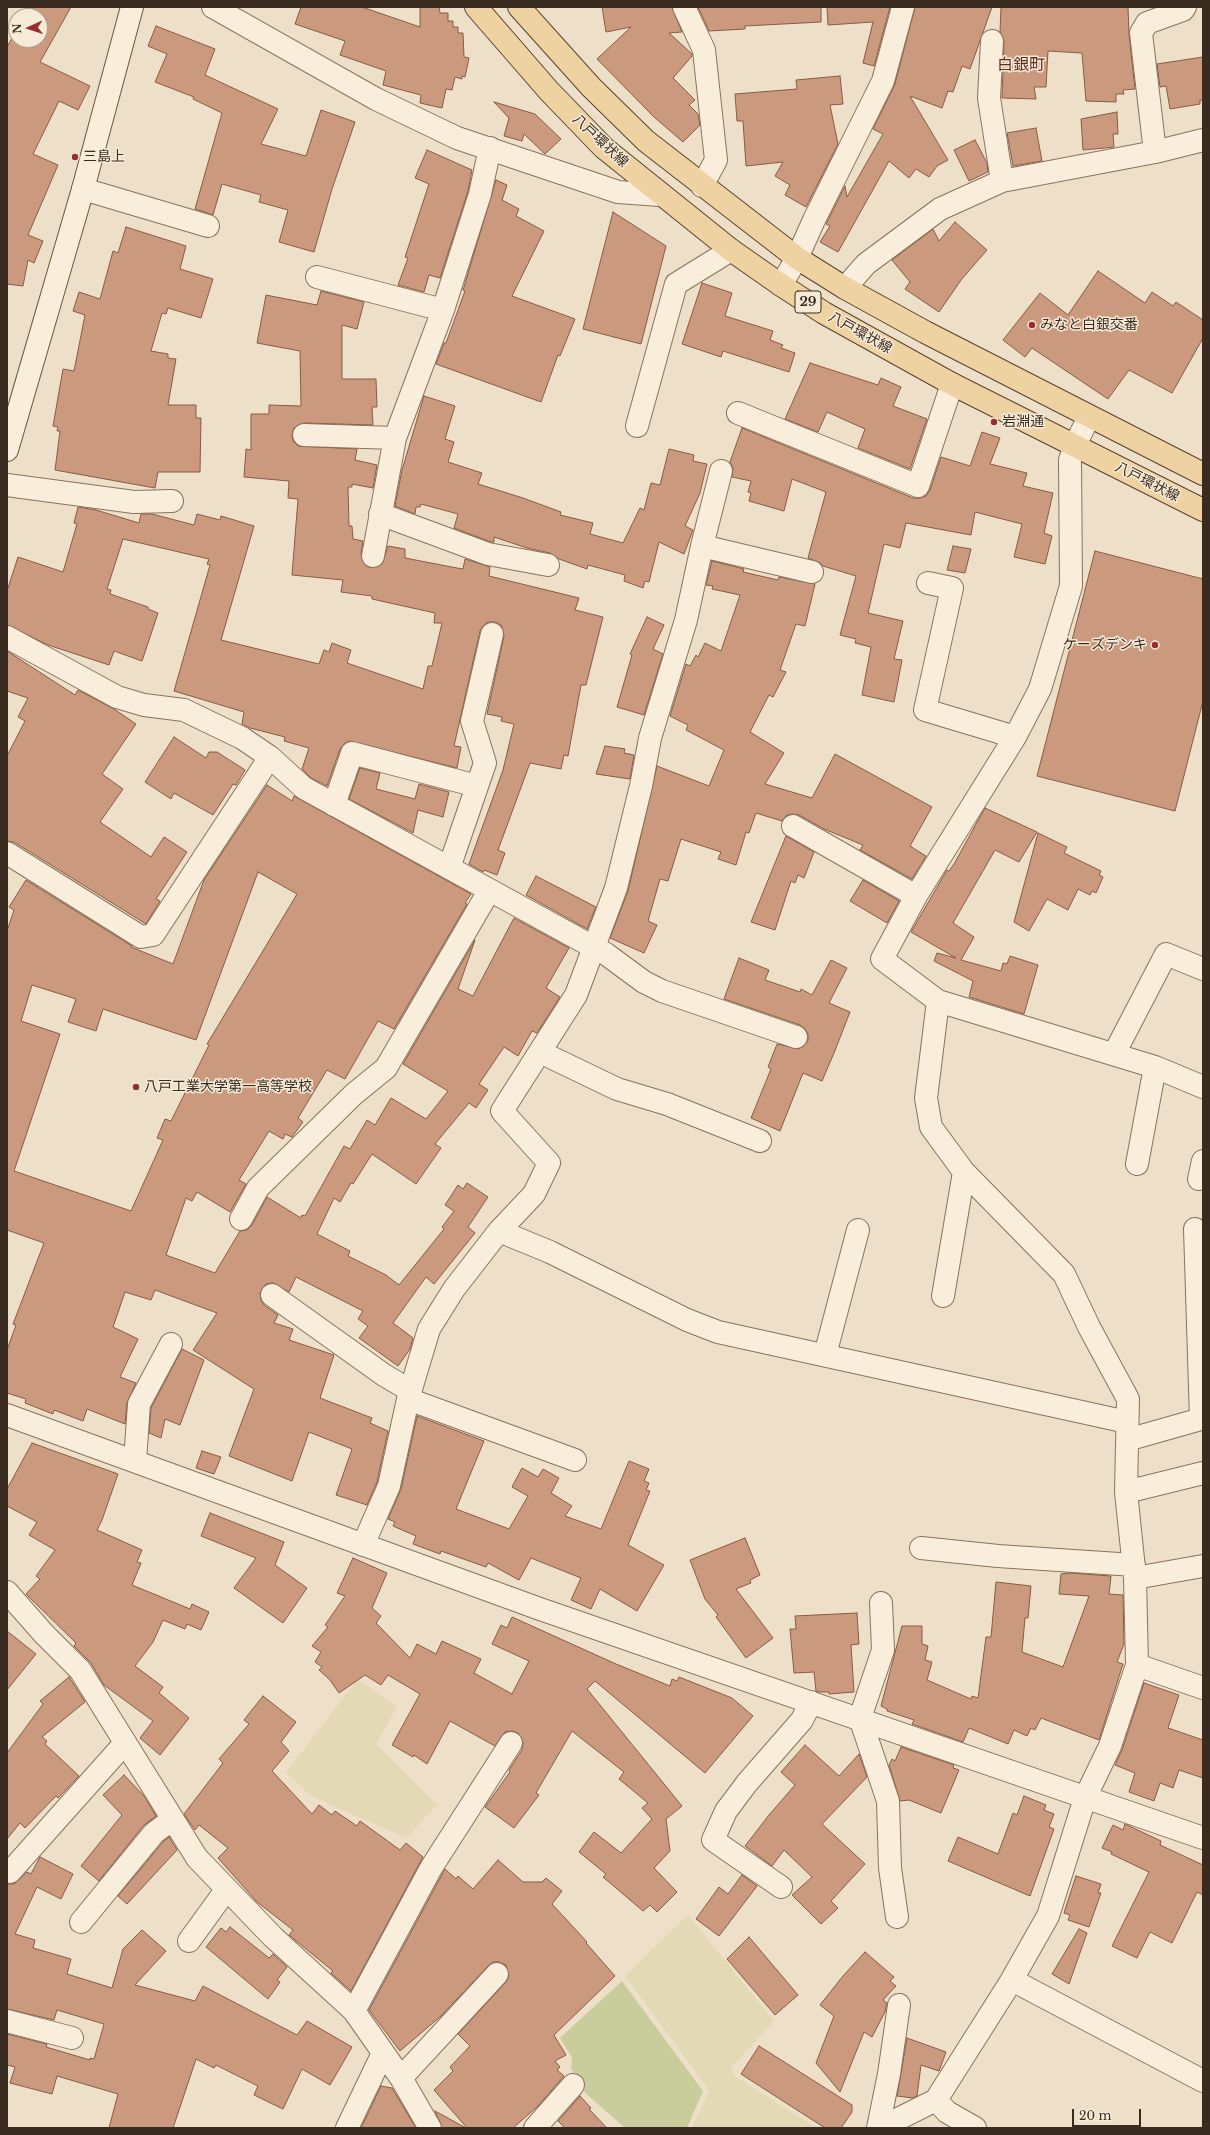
<!DOCTYPE html>
<meta charset="utf-8">
<style>
body{margin:0}
#map{position:relative;width:1210px;height:2135px;overflow:hidden;background:#eee0c8;font-family:"Libre Baskerville",serif}
canvas{display:block}
.frame{position:absolute;inset:0;border:8px solid #3a2b20;pointer-events:none}
.north{position:absolute;left:8px;top:8px;width:40px;height:40px;box-sizing:border-box;background:#f5ebd7;border:1px solid #aa9e8e;border-radius:50%;rotate:267deg;font-size:11px;font-weight:700;line-height:16px;text-align:center;color:#3a2b20}
.north::after{content:'';display:block;margin:auto;width:14px;height:18px;background:#982e35;clip-path:polygon(50% 0,100% 100%,50% 72%,0 100%)}
.scale{position:absolute;left:1072px;top:2109px;width:69px;height:18px;box-sizing:border-box;border:2px solid #3a2b20;border-top:0;padding-left:5px;font-size:12px;line-height:14px;white-space:nowrap;color:#3a2b20;-webkit-text-stroke:3px #f5ebd7;paint-order:stroke}
</style>
<div id="map">
<canvas width="1210" height="2135"></canvas>
<div class="frame"></div>
<div class="north">N</div>
<div class="scale">20 m</div>
</div>
<script>
const g = document.querySelector('canvas').getContext('2d');
g.lineJoin = 'round';
function fillPath(path, color) { g.fillStyle = color; g.fill(path, 'evenodd'); }
const poly = rows => new Path2D(rows.map(r => 'M' + r).join(''));
function stroke(path, color, width, dash) { g.strokeStyle = color; g.lineWidth = width; g.lineCap = dash ? 'butt' : 'round'; g.setLineDash(dash || []); g.stroke(path); }
function write(font, color, halo, rows, align = 'center') {
  g.font = font + ' "Libre Baskerville","Noto Sans JP",serif'; g.lineWidth = 3; g.setLineDash([]); g.textBaseline = 'middle'; g.strokeStyle = halo; g.fillStyle = color; for (const [text, x, y, turn = 0] of rows) {
    g.save(); g.translate(x, y); g.rotate((+turn || 0) * Math.PI / 180); g.textAlign = isNaN(turn) ? turn : align; if (halo) g.strokeText(text, 0, 0); g.fillText(text, 0, 0); g.restore();
  }
}
fillPath(poly([
 [358,1679,397,1707,376,1744,437,1805,406,1838,311,1796,286,1772],
 [688,1915,774,2021,731,2068,736,2077,817,2128,692,2128,709,2090,625,1976]
]), '#e3d9b5');
fillPath(poly([
 [622,1981,703,2091,687,2128,625,2128,583,2091,571,2068,572,2058,560,2038]
]), '#c9cc9b');
const building = poly([
 [30,7,71,7,40,62,90,86,78,110,59,101,33,154,58,165,28,235,43,241,34,263,28,260,23,286,7,284,7,47,16,31,16,40,40,40,40,16,25,16,30,7],
 [301,7,362,7,420,27,420,7,439,7,440,13,448,13,448,21,453,21,453,27,458,27,458,33,463,33,464,57,469,58,465,77,462,76,462,79,455,77,452,90,446,89,442,108,420,103,421,95,383,85,386,71,340,55,345,41,295,24,301,7],
 [602,7,672,7,682,32,669,33,692,54,692,56,673,78,695,100,689,105,698,114,700,125,683,142,654,117,597,59,631,27,606,32,602,7],
 [698,7,821,7,821,22,745,26,745,29,709,31,698,7],
 [827,7,890,7,874,66,863,63,873,22,828,25,827,7],
 [915,7,992,7,970,69,962,66,953,92,948,91,942,108,910,96,948,160,937,166,929,177,916,169,909,178,889,161,838,252,820,242,830,226,826,224,845,186,847,197,883,134,873,129,895,84,915,7],
 [1001,7,1128,7,1129,34,1135,89,1123,90,1124,94,1116,94,1116,102,1086,101,1082,53,1048,51,1046,87,1034,87,1036,99,1002,98,1004,42,1000,32,1001,7],
 [156,26,215,49,205,75,278,109,261,144,306,156,321,110,355,122,332,189,314,252,279,242,288,210,259,202,261,195,222,184,213,215,195,209,222,113,193,99,194,97,155,82,167,54,148,46,156,26],
 [1203,57,1203,100,1200,100,1200,104,1170,109,1166,86,1160,87,1157,64,1203,57],
 [840,76,843,104,830,105,838,144,806,207,785,195,790,185,775,176,783,162,746,166,743,121,737,121,735,94,797,89,796,80,840,76],
 [494,102,535,114,561,139,545,154,524,134,522,141,504,136,509,118,494,102],
 [1117,112,1118,134,1113,134,1114,147,1083,150,1081,119,1117,112],
 [1036,128,1042,161,1013,166,1007,133,1036,128],
 [975,140,987,163,988,172,969,181,954,150,975,140],
 [427,150,472,170,468,191,440,278,429,275,424,292,398,285,408,258,405,257,429,184,415,178,427,150],
 [496,180,507,185,502,200,519,209,516,216,544,231,512,296,575,319,560,356,558,355,541,402,436,364,444,343,446,343,465,291,463,290,464,287,496,180],
 [613,212,666,246,641,344,583,329,613,212],
 [955,222,987,250,961,280,939,312,905,289,910,282,892,260,933,229,939,241,955,222],
 [126,227,186,246,180,269,213,279,201,318,168,308,166,314,162,313,151,351,168,354,168,358,176,359,168,405,196,405,196,418,201,418,200,472,158,472,155,488,55,470,60,431,57,431,58,427,53,426,63,369,74,371,85,315,73,311,79,292,100,299,113,251,118,253,126,227],
 [1098,271,1145,303,1152,292,1173,306,1176,302,1203,320,1203,338,1172,393,1129,370,1108,399,1032,348,1025,357,1003,340,1040,293,1068,315,1098,271],
 [702,283,732,293,725,316,773,331,770,340,783,345,781,348,795,353,789,372,723,351,721,357,682,344,702,283],
 [321,291,364,302,357,329,342,325,342,379,376,379,377,407,372,407,373,425,304,423,294,428,292,435,293,441,298,446,357,449,355,460,377,465,373,488,352,484,352,487,348,487,349,526,352,526,353,539,363,541,361,554,365,565,371,568,382,564,388,546,405,549,405,558,457,568,463,569,465,559,490,567,489,576,579,598,575,610,603,617,586,685,581,685,568,756,564,755,561,769,530,763,498,850,505,853,497,875,484,870,483,872,469,864,503,770,514,724,501,721,502,717,487,714,504,636,501,625,495,622,488,622,483,626,480,631,454,746,461,747,457,768,349,741,344,744,340,749,327,786,311,778,302,769,309,748,284,741,285,737,250,728,242,724,244,712,174,691,210,565,207,564,209,559,123,539,107,589,111,590,110,594,148,607,148,609,158,613,142,661,114,651,109,665,48,645,7,625,7,591,18,557,63,572,77,524,74,523,78,507,96,510,139,523,141,514,152,514,194,525,197,514,220,520,221,516,254,526,221,640,319,664,324,650,329,652,332,643,351,650,347,663,423,689,428,666,432,666,442,623,434,623,435,613,372,599,372,596,341,592,343,580,292,575,298,499,288,498,289,481,244,477,246,449,251,450,251,414,269,414,269,405,301,406,300,351,257,343,266,295,317,305,321,291],
 [810,363,878,385,881,378,901,387,893,406,927,419,910,469,858,448,865,429,827,412,818,432,785,419,810,363],
 [424,396,455,406,445,439,454,442,448,462,482,473,478,484,523,498,561,512,560,515,593,523,590,534,623,543,640,508,644,510,651,483,660,485,669,449,694,455,693,461,707,464,700,493,685,526,693,530,684,554,659,542,649,582,645,581,643,588,624,581,625,575,588,565,587,569,559,559,550,553,527,548,494,537,494,542,491,542,454,528,458,514,421,504,420,507,416,507,415,514,395,506,402,470,424,396],
 [742,428,913,498,920,498,926,496,930,490,941,457,970,466,982,432,1000,438,990,464,1027,473,1023,486,1053,493,1044,533,1052,536,1045,564,1014,557,1022,524,975,512,971,535,906,523,900,548,884,544,868,613,903,621,894,659,902,660,894,702,862,695,871,647,855,643,856,639,840,635,856,576,823,566,820,563,808,558,826,492,792,479,784,511,749,501,751,493,748,492,751,481,732,477,733,468,730,462,742,428],
 [953,546,971,549,965,573,947,570,953,546],
 [1095,551,1203,579,1203,701,1175,811,1037,776,1095,551],
 [712,561,744,569,743,572,778,580,779,577,815,584,805,626,796,624,780,670,786,672,773,697,769,695,750,732,784,753,765,784,812,798,835,754,932,807,910,846,926,856,912,879,860,850,863,845,824,829,799,815,793,814,787,815,782,821,756,813,749,833,746,832,736,865,718,859,721,852,681,839,668,881,660,879,648,921,657,925,644,953,610,938,628,891,657,766,709,786,724,750,686,730,688,725,670,716,686,664,690,666,696,655,698,657,705,643,721,651,740,595,712,589,713,586,706,585,712,561],
 [647,617,664,625,653,649,663,654,644,715,617,707,632,655,630,654,647,617],
 [7,651,75,695,78,690,114,709,136,724,102,774,123,789,100,822,151,857,164,837,187,852,156,899,160,901,146,924,14,842,7,841,7,756,25,721,18,717,28,698,7,691,7,651],
 [174,737,206,758,209,752,217,752,245,770,236,785,233,784,213,815,174,793,171,799,145,782,174,737],
 [605,746,625,749,624,753,634,755,630,779,596,774,605,746],
 [360,768,380,773,376,789,415,799,419,784,449,792,443,817,418,810,413,833,349,799,360,768],
 [267,785,292,801,294,796,471,894,465,903,467,904,394,1029,378,1021,345,1079,327,1070,298,1118,303,1122,292,1137,285,1134,283,1139,269,1131,239,1180,246,1184,230,1212,197,1192,192,1201,186,1198,166,1255,215,1273,240,1231,247,1230,252,1225,267,1197,301,1218,302,1215,305,1216,344,1146,350,1149,367,1120,375,1125,391,1098,426,1119,448,1091,403,1064,475,940,458,989,473,996,514,918,569,948,546,988,560,997,537,1033,532,1031,518,1056,504,1047,479,1084,488,1090,476,1108,469,1103,435,1144,441,1148,416,1184,372,1154,353,1184,351,1183,340,1202,334,1198,317,1234,350,1251,348,1256,386,1275,399,1285,444,1229,442,1227,454,1211,445,1205,458,1185,463,1189,467,1183,488,1197,468,1227,475,1233,434,1284,426,1277,393,1323,413,1338,410,1349,398,1366,359,1338,368,1326,358,1319,363,1311,296,1277,289,1292,273,1283,266,1284,260,1293,261,1300,264,1305,278,1315,274,1323,293,1329,289,1340,334,1355,320,1398,372,1418,370,1423,388,1431,377,1482,367,1505,336,1495,352,1449,309,1432,292,1481,229,1456,254,1389,193,1350,217,1313,155,1290,151,1300,125,1292,113,1327,138,1339,120,1377,136,1383,127,1403,125,1424,87,1409,83,1421,54,1410,53,1414,25,1403,26,1399,7,1393,7,1350,16,1325,13,1324,44,1243,7,1230,7,931,14,910,9,907,26,880,132,946,131,947,173,964,204,880,267,785],
 [258,872,297,894,207,1044,209,1045,171,1121,165,1119,157,1138,163,1140,131,1211,14,1171,60,1034,21,1021,32,985,76,999,68,1022,96,1031,103,1009,196,1040,258,872],
 [985,808,1037,832,1019,862,995,850,953,923,974,937,961,960,1001,971,1003,963,1007,964,1010,956,1038,965,1024,1014,969,997,973,981,934,961,937,953,956,958,911,932,947,870,949,871,954,864,985,808],
 [1038,833,1067,847,1064,853,1101,871,1099,875,1103,877,1096,893,1092,891,1090,895,1078,889,1068,910,1047,899,1029,931,1014,922,1038,833],
 [786,836,814,852,804,878,798,875,795,883,791,881,775,930,751,922,786,836],
 [536,876,596,907,587,929,526,895,536,876],
 [863,880,899,901,887,923,850,901,863,880],
 [739,958,769,970,765,980,800,992,801,989,812,995,831,960,847,968,829,1003,850,1012,834,1053,822,1081,803,1073,780,1131,751,1118,771,1069,768,1067,777,1044,799,1049,808,1041,808,1034,805,1029,800,1025,724,999,739,958],
 [182,1349,204,1360,180,1425,165,1419,161,1438,149,1433,151,1408,182,1349],
 [417,1416,484,1441,456,1509,509,1529,528,1496,512,1487,522,1468,538,1477,543,1469,559,1478,551,1493,572,1506,565,1516,601,1529,629,1461,649,1469,644,1481,649,1483,646,1490,650,1491,628,1545,664,1565,637,1611,600,1589,591,1609,571,1600,581,1578,531,1558,519,1580,488,1563,486,1567,441,1551,440,1554,413,1544,416,1536,393,1526,395,1522,388,1519,401,1489,417,1416],
 [32,1443,118,1474,102,1520,97,1530,142,1550,137,1562,141,1563,132,1585,190,1609,192,1604,209,1612,201,1630,187,1624,185,1629,163,1620,153,1642,135,1666,163,1687,159,1693,189,1718,160,1755,140,1738,153,1721,104,1685,91,1663,74,1646,76,1643,26,1594,40,1579,36,1576,55,1550,29,1535,37,1522,7,1506,7,1489,32,1443],
 [202,1451,221,1457,214,1474,196,1468,202,1451],
 [210,1513,284,1542,275,1565,307,1588,283,1623,234,1588,256,1558,201,1536,210,1513],
 [745,1538,760,1575,750,1580,751,1583,736,1589,773,1638,746,1658,716,1617,718,1615,705,1599,690,1560,745,1538],
 [353,1558,387,1573,372,1608,381,1616,376,1623,410,1658,417,1644,436,1654,442,1641,481,1659,474,1673,512,1694,529,1661,492,1644,501,1625,507,1628,512,1617,616,1664,670,1686,672,1679,677,1681,679,1677,732,1698,753,1716,705,1773,595,1681,587,1689,682,1806,666,1819,670,1851,654,1868,677,1892,657,1912,650,1905,643,1911,603,1877,606,1874,579,1852,594,1832,621,1853,652,1819,642,1808,648,1803,619,1779,624,1772,572,1731,536,1793,539,1795,514,1828,485,1807,510,1772,509,1770,522,1750,523,1743,518,1733,512,1731,505,1732,495,1746,450,1721,427,1764,414,1755,413,1757,392,1745,420,1694,388,1675,381,1685,365,1675,339,1693,330,1680,319,1670,322,1667,315,1662,321,1652,312,1646,328,1627,325,1625,345,1596,337,1593,353,1558],
 [1070,1573,1111,1576,1109,1594,1123,1595,1124,1644,1117,1662,1123,1664,1099,1740,1041,1718,1035,1730,1031,1728,1027,1736,1014,1730,1008,1744,969,1728,963,1742,912,1724,914,1720,887,1711,887,1709,881,1706,902,1626,922,1626,922,1644,928,1646,925,1660,932,1662,927,1680,971,1699,972,1696,978,1698,986,1637,991,1637,996,1582,1031,1586,1028,1618,1025,1618,1022,1652,1063,1667,1089,1596,1059,1594,1061,1574,1070,1573],
 [857,1613,859,1644,851,1645,854,1692,829,1694,829,1692,818,1692,816,1691,814,1672,794,1673,790,1629,796,1629,795,1616,857,1613],
 [7,1631,36,1654,7,1690,7,1631],
 [69,1677,85,1702,42,1737,47,1741,45,1744,79,1776,58,1798,56,1796,25,1828,20,1823,7,1839,7,1753,43,1704,40,1701,69,1677],
 [1144,1683,1179,1695,1168,1728,1203,1740,1203,1778,1179,1770,1173,1788,1160,1783,1154,1801,1129,1792,1135,1773,1115,1765,1122,1750,1144,1683],
 [263,1696,296,1722,281,1742,289,1751,272,1771,312,1814,319,1805,332,1815,335,1811,357,1826,360,1821,400,1850,406,1843,423,1857,351,1991,331,1973,333,1971,289,1935,293,1930,257,1902,218,1858,228,1848,199,1825,195,1830,184,1814,223,1763,219,1759,249,1724,244,1720,263,1696],
 [805,1745,839,1776,859,1754,867,1777,822,1824,865,1864,831,1901,838,1908,821,1924,792,1895,812,1877,784,1850,772,1866,745,1846,769,1815,795,1785,781,1772,805,1745],
 [901,1747,954,1765,953,1768,959,1770,941,1813,909,1800,900,1801,889,1765,892,1759,895,1761,901,1747],
 [124,1775,145,1797,156,1816,144,1825,99,1881,81,1866,122,1815,103,1795,124,1775],
 [1024,1796,1046,1805,1044,1810,1054,1814,1049,1827,1054,1829,1030,1896,948,1861,958,1837,998,1854,1013,1813,1017,1815,1024,1796],
 [1125,1824,1161,1841,1160,1845,1203,1865,1203,1895,1197,1892,1172,1943,1150,1932,1137,1958,1112,1946,1149,1872,1111,1854,1112,1852,1102,1848,1113,1825,1123,1830,1125,1824],
 [169,1837,177,1850,127,1904,118,1896,163,1842,169,1837],
 [40,1857,73,1874,61,1899,37,1887,15,1934,35,1940,33,1948,71,1959,67,1974,112,1988,123,1949,142,1930,166,1951,135,1985,195,2001,203,1986,297,2035,307,2021,352,2047,330,2085,302,2069,283,2109,254,2095,258,2086,216,2065,214,2068,196,2059,173,2128,109,2128,118,2094,57,2076,52,2094,10,2083,15,2067,7,2065,7,2034,47,2044,46,2047,90,2060,90,2058,94,2059,104,2024,57,2010,54,2020,7,2009,7,1884,14,1884,27,1872,31,1874,40,1857],
 [498,1860,523,1882,542,1882,546,1878,562,1891,552,1904,587,1942,586,1943,615,1976,554,2035,566,2055,555,2061,560,2067,557,2070,564,2076,538,2106,513,2128,467,2128,434,2090,453,2071,450,2067,470,2046,458,2034,506,1982,509,1976,506,1965,499,1962,493,1962,488,1966,441,2016,400,2051,369,2010,445,1869,456,1879,458,1876,473,1889,498,1860],
 [742,1875,757,1886,719,1936,696,1919,719,1887,728,1894,742,1875],
 [1076,1876,1101,1884,1098,1893,1101,1893,1089,1927,1068,1920,1070,1915,1064,1913,1076,1876],
 [230,1927,269,1958,273,1954,287,1967,277,1980,280,1982,268,1999,206,1947,221,1928,226,1932,230,1927],
 [1079,1929,1087,1933,1069,1984,1052,1974,1079,1929],
 [749,1937,798,1995,775,2015,727,1959,749,1937],
 [865,1952,894,1977,890,1981,896,1986,883,2000,887,2003,885,2012,872,2037,864,2032,840,2092,816,2063,834,2016,820,2005,843,1976,865,1952],
 [907,2038,946,2052,939,2071,921,2065,917,2096,913,2098,897,2096,907,2038],
 [759,2046,852,2105,852,2112,841,2128,825,2128,741,2074,759,2046],
 [381,2086,392,2088,416,2128,361,2128,381,2086],
 [580,2096,591,2108,589,2109,607,2128,565,2128,558,2121,580,2096],
 [435,2111,466,2128,442,2128,435,2111]
]);
fillPath(building, '#cb9a7e');
stroke(building, '#885a43', 1);
const street = poly([
 [213,7,376,99,457,138,618,192,660,195],
 [684,7,704,50,716,160,702,186],
 [992,41,989,98,1002,181],
 [1155,152,1141,33,1147,23,1183,10,1185,7],
 [83,189,208,226],
 [317,277,443,310],
 [781,285,797,258,814,220,883,81,903,7],
 [845,288,866,264,940,209,1002,181,1155,152,1203,140],
 [738,413,918,486,952,384],
 [637,426,676,284,731,250],
 [304,435,395,438],
 [7,485,134,502,172,501],
 [380,514,488,554,548,565],
 [702,546,812,572],
 [373,556,395,438,443,310,480,194,490,148],
 [928,583,952,588,925,710,1015,737],
 [7,637,117,697,144,705,184,710,242,738,270,757,304,788,606,954,644,982,662,991,796,1037],
 [334,805,352,753,477,786],
 [793,826,916,896],
 [7,853,141,937,153,935,270,757],
 [449,868,485,763,472,721,492,634],
 [938,1001,1155,1067,1203,1087],
 [540,1052,617,1089,667,1104,760,1141],
 [1114,1054,1166,954,1203,969],
 [1137,1164,1155,1067],
 [1199,1179,1203,1161],
 [241,1219,258,1188,354,1094,386,1068,489,891],
 [499,1231,550,1252,687,1320,718,1332,1127,1422],
 [272,1295,384,1375,411,1391],
 [943,1296,964,1172],
 [825,1355,858,1230],
 [408,1399,575,1460],
 [7,1415,540,1609,1203,1838],
 [1127,1440,1201,1419,1195,1229],
 [135,1461,139,1404,171,1344],
 [1126,1492,1203,1473],
 [363,1545,389,1486,408,1399,429,1329,454,1289,499,1231,534,1194,549,1163,502,1111,576,995,616,888,641,786,650,738,686,620,702,546,721,471],
 [921,1548,998,1556,1134,1565],
 [1135,1578,1203,1566],
 [7,1592,44,1634,80,1670,197,1858,273,1937,354,2011,401,2078,430,2128],
 [881,1603,883,1650,860,1718,888,1801,890,1868,897,1917],
 [1137,1665,1203,1688],
 [10,1872,125,1743],
 [781,1887,713,1840,726,1811,747,1783,802,1720,811,1702],
 [81,1922,154,1833,173,1819],
 [189,1941,226,1890],
 [1012,1980,1203,2081],
 [354,2011,431,1868,511,1743],
 [7,2021,72,2038],
 [401,2078,497,1974],
 [936,2100,947,2112,975,2128],
 [347,2128,383,2053],
 [535,2128,573,2085],
 [878,2128,889,2074,899,2005],
 [880,2128,936,2100,1010,1983,1048,1916,1085,1798,1110,1746,1137,1665,1135,1578,1126,1492,1128,1399,1089,1327,1064,1274,964,1172,931,1127,926,1098,938,1001,882,959,916,896,1015,737,1040,689,1071,586,1070,460,1075,445,1089,417]
]);
const secondary = poly([
 [7,450,83,189,132,7]
]);
const primary = poly([
 [476,7,549,91,604,148,731,250,781,285,824,313,952,384,1203,510],
 [519,7,591,87,646,141,797,258,845,288,925,332,1203,474]
]);
stroke(street, '#8a725d', 24);
stroke(secondary, '#6c5340', 24);
stroke(primary, '#584131', 24);
stroke(street, '#f8eedb', 22);
stroke(secondary, '#f8eedb', 22);
stroke(primary, '#efd2a1', 22);
for (const [x, y, r, color] of [
 [75,157,4,"#982e35"],
 [1032,325,4,"#982e35"],
 [994,422,4,"#982e35"],
 [1155,645,4,"#982e35"],
 [136,1087,4,"#982e35"]
]) { const dot = new Path2D(); dot.arc(x, y, r, 0, 2 * Math.PI); g.fillStyle = color; g.fill(dot); stroke(dot, '#f5ebd7', 1.5); }
for (const [x, y, w] of [
 [808,302,26]
]) { const box = new Path2D(); box.roundRect(x - w / 2, y - 11, w, 22, 3); g.fillStyle = '#f5ebd7'; g.fill(box); stroke(box, '#3a2b20', 1); }
write('bold 13px', '#3a2b20', null, [
 ["29",808,302]
]);
write('14px', '#3a2b20', '#f5ebd7', [
 ["八戸環状線",600,141,43],
 ["八戸環状線",860,333,29],
 ["八戸環状線",1147,482,27]
]);
write('14px', '#3a2b20', '#f5ebd7', [
 ["三島上",83,157],
 ["みなと白銀交番",1040,325],
 ["岩淵通",1002,422],
 ["ケーズデンキ",1147,645,"right"],
 ["八戸工業大学第一高等学校",144,1087]
], 'left');
write('16px', '#662b20', '#f5ebd7', [
 ["白銀町",1021,65]
]);
</script>
